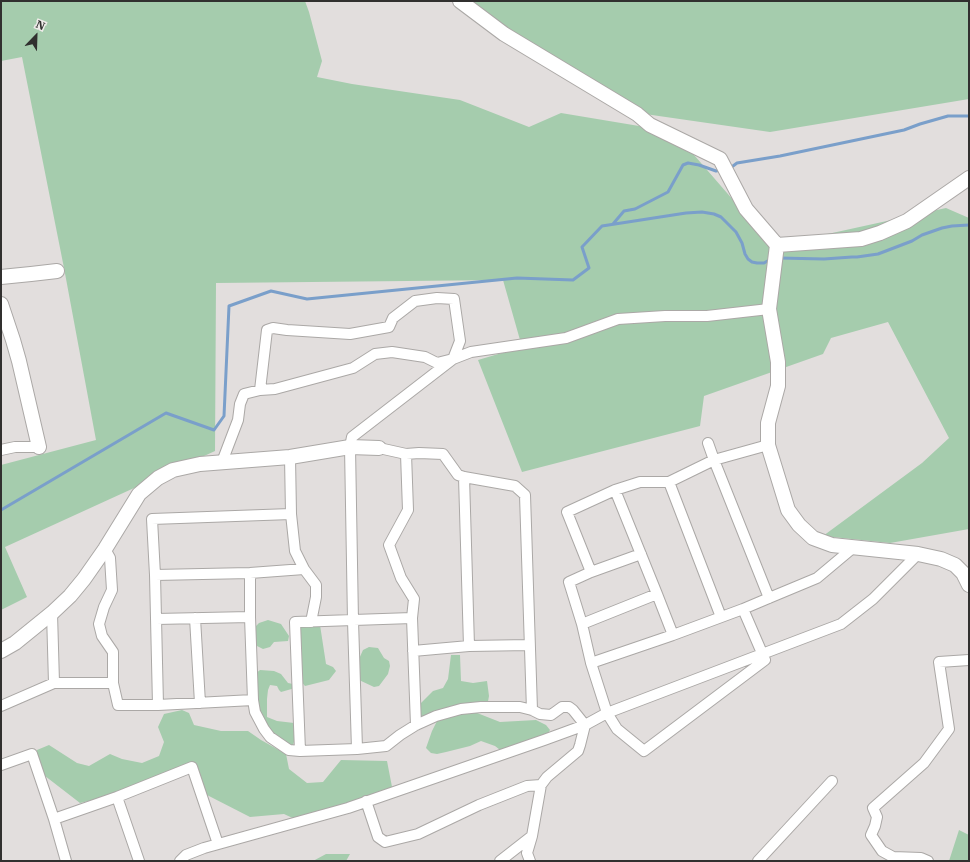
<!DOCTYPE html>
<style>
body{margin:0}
#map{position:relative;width:970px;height:862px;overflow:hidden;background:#e2dedd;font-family:"IBM Plex Serif",serif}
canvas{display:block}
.frame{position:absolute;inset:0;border:2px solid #31302f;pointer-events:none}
.north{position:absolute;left:16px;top:16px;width:40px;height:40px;-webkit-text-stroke:3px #efecea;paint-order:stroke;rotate:23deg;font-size:11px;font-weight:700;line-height:16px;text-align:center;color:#31302f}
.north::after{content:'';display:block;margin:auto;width:14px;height:18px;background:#31302f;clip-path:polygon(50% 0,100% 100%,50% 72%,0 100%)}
</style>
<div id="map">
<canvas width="970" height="862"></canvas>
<div class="frame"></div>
<div class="north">N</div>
</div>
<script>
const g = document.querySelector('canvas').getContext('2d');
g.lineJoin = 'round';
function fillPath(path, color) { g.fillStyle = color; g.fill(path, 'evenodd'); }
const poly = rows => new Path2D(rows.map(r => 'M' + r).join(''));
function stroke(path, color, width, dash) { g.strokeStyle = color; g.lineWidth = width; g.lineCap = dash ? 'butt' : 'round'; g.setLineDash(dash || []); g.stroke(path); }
fillPath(poly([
 [1,1,305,1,309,12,322,61,317,77,352,84,460,100,529,127,561,113,657,129,688,148,773,246,946,208,969,218,969,529,890,543,823,536,922,463,949,438,888,322,831,338,823,354,704,396,700,426,522,472,478,360,522,347,503,280,216,283,215,451,5,547,27,597,1,610,1,465,96,440,64,268,22,57,1,61],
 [462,1,969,1,969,99,770,132,645,114],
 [268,620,281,624,289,636,288,641,274,642,270,647,263,649,255,645,253,629,259,623],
 [298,625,320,625,326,664,333,667,336,671,329,680,305,686,299,679],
 [369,647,378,648,384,658,389,661,390,666,388,674,379,686,374,687,359,680,359,659,363,650],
 [451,655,460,655,461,681,473,683,487,681,489,696,487,707,472,711,500,722,536,720,546,725,550,730,544,740,504,753,495,746,481,741,470,746,446,752,437,754,431,753,426,748,432,731,437,721,416,721,417,707,433,691,443,688,448,679],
 [260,670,274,671,281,674,288,683,293,684,295,688,281,692,279,690,277,686,270,685,268,690,267,699,267,717,277,721,294,723,296,733,293,746,272,737,258,720,255,674],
 [182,710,189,713,194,725,221,731,248,731,261,740,286,754,289,769,307,783,323,782,341,760,387,761,393,792,299,821,284,814,250,817,207,795,195,763,133,791,80,803,36,769,37,750,49,745,77,763,89,766,110,754,122,759,142,763,159,756,164,742,158,727,164,714],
 [959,830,969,835,969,861,949,861],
 [326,854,350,854,346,861,313,861]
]), '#a5ccad');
stroke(poly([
 [729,169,737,163,780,156,904,130,920,124,948,116,969,116],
 [613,224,624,211,635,209,668,192,683,165,688,163,699,165,716,171,721,170],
 [779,258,824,259,852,257,857,257,878,254,912,241,922,235,942,228,952,226,969,225],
 [1,510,166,413,214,430,224,416,229,306,271,291,307,299,517,278,573,280,589,268,582,247,602,226,686,213,702,212,714,214,721,217,736,232,742,243,745,254,748,259,752,262,757,263,764,263,771,259]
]), '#7a9fca', 3);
const street = poly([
 [437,298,454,299,460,341,453,359,437,363,425,357,392,352,375,354,353,368,275,389,260,390,267,330,273,328,287,330,350,334,389,327,393,318,415,301,437,298],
 [708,443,714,460,769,598],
 [379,448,406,454,419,453,443,454,458,475,464,477,515,486,525,495,532,710],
 [1,450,15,447,39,447],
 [406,454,408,510,389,545,401,578,414,599,412,618,416,725],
 [290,457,291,514,295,551,304,569,316,585,316,597,311,622],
 [222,462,238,420,240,404,244,394,260,390],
 [464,477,469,646],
 [669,482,721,617],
 [615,490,657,594,673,635],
 [105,549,110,558,112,590,104,607,99,624,102,636,113,652,113,683,118,705,158,705,253,700,255,712,264,729,270,737,289,750,300,751,357,749,386,746,400,735,416,725,436,716,461,709,481,707,520,707,532,710,540,714,551,715,562,707,569,707,573,710,585,725,580,745,578,751,547,777,541,785,532,836,527,853,530,861],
 [641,554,591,572,569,582,582,624,591,663,607,713,617,729,644,751,765,660,743,609],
 [591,572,567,512,615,490,640,482,669,482,714,460,768,445],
 [250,573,250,617,253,700],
 [155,575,250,573,304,569],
 [52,613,54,683],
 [195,618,200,703],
 [156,619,250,617],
 [582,624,657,594],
 [413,651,469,646,529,645],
 [591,663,673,635,743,609,769,598,817,578,854,547],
 [158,705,155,575,152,519,291,514],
 [1,706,54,683,113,683],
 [357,749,353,621,350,447,352,437,453,359,471,352,566,338,618,319,665,316,707,316,769,309],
 [300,751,295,622,412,618],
 [1,765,32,754,54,819,66,861],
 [117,797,139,861],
 [366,801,378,837,385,842,418,834,479,805,527,786,541,785],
 [54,819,117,797,192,767,218,844],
 [180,861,186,855,204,848,348,808,544,740,585,725,607,713,841,624,873,599,918,554],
 [500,861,532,836],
 [758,861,832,781],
 [928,861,921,858,893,857,882,851,871,835,875,826,877,817,873,808,924,763,949,729,939,662,969,660]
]);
const secondary = poly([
 [460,1,504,34,637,114,650,125,720,159,746,209,777,245,769,309,778,362,778,386,768,423,768,445,788,510,799,525,813,538,832,545,918,554,941,559,955,565,963,573,969,585],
 [777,245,861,239,880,233,907,221,969,178],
 [1,277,31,274,57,271],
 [1,304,13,340,19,361,39,447],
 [1,651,15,643,52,613,70,596,84,579,105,549,139,494,158,478,173,470,200,464,290,457,350,447,379,448]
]);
stroke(street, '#aba8a6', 12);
stroke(secondary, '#aba8a6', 16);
stroke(street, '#fff', 10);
stroke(secondary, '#fff', 14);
</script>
